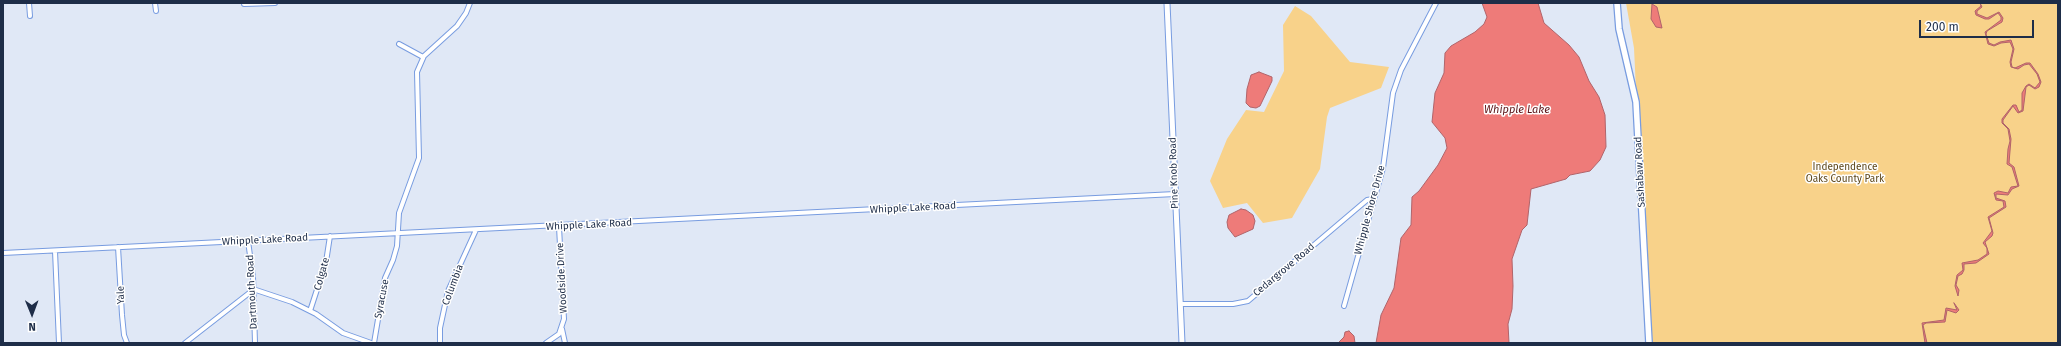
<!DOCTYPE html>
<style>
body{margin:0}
#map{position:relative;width:2061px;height:346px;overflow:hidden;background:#e0e8f6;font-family:"Fira Sans",sans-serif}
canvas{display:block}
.frame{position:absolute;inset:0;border:4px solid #1e2d48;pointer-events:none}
.north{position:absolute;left:12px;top:294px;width:40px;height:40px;-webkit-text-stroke:3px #fff;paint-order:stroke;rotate:179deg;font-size:11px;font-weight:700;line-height:16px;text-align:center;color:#1e2d48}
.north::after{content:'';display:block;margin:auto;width:14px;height:18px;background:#1e2d48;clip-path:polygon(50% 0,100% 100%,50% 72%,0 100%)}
.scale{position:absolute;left:1919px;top:20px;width:115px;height:18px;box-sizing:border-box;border:2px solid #1e2d48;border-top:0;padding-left:5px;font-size:12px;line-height:14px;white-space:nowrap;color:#1e2d48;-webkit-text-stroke:3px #fff;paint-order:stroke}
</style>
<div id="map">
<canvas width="2061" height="346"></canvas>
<div class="frame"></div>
<div class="north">N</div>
<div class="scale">200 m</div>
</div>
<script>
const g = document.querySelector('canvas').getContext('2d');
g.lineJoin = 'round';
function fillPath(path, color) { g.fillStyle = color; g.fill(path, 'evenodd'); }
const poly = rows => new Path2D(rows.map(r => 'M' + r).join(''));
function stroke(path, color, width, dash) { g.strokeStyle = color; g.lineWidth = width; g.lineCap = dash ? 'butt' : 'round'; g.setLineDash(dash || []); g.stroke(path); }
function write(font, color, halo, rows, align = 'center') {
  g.font = font + ' "Fira Sans",sans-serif'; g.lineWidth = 3; g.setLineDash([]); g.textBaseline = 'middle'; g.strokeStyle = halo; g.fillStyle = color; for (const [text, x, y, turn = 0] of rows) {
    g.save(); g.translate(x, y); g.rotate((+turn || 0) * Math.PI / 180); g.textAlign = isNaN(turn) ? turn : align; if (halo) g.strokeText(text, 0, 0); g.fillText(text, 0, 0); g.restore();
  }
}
fillPath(poly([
 [1626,3,2058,3,2058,343,1648,343,1634,48],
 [1295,6,1311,16,1350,62,1389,67,1381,88,1330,108,1327,117,1320,169,1292,218,1263,223,1247,203,1223,208,1210,181,1227,139,1246,110,1264,112,1284,71,1283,25]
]), '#f8d28a');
const water = poly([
 [1482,3,1538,3,1544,23,1569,45,1579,57,1589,81,1599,97,1605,115,1606,147,1600,160,1590,171,1570,175,1566,179,1531,189,1527,225,1522,230,1512,259,1513,286,1512,309,1508,324,1509,343,1376,343,1381,315,1394,288,1401,238,1411,225,1412,197,1419,191,1438,165,1447,148,1445,138,1432,122,1435,93,1444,73,1445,53,1451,46,1475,32,1484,24,1487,17,1482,3],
 [1980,3,1982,7,1977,11,1977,14,1987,18,1999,12,2003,18,2002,22,1987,31,1986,34,1989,43,1994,45,2000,42,2011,40,2014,49,2011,62,2012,67,2015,68,2026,63,2030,63,2038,74,2041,82,2039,87,2035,89,2029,85,2026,87,2023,111,2018,113,2013,106,2003,120,2003,123,2009,129,2011,139,2009,163,2014,167,2019,186,2012,189,2008,195,1996,194,1996,198,2005,201,2006,207,1989,218,1993,233,1992,236,1985,242,1989,254,1976,263,1964,264,1964,270,1962,274,1958,276,1956,285,1959,290,1958,296,1955,286,1957,275,1963,270,1962,263,1978,260,1987,254,1987,248,1983,243,1992,231,1988,217,2004,207,2003,201,1996,200,1994,193,1998,191,2008,193,2011,187,2018,186,2012,167,2007,164,2008,149,2010,141,2008,129,2002,123,2002,119,2013,105,2016,105,2019,112,2022,110,2022,93,2026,86,2029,84,2035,88,2040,82,2037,74,2029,64,2024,65,2018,69,2011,67,2010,62,2013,49,2010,42,2001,43,1994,46,1988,44,1985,32,2001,20,2001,17,1998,13,1989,19,1985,19,1976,15,1975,11,1981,6,1980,3],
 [1652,4,1657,7,1662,28,1656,27,1651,19,1652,4],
 [1259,72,1272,77,1272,81,1260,106,1256,108,1250,107,1246,103,1247,89,1251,75,1259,72],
 [1241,209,1246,210,1253,215,1255,221,1253,229,1235,237,1228,228,1227,222,1229,215,1241,209],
 [1954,303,1959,310,1956,313,1947,310,1945,322,1926,323,1923,325,1927,343,1925,343,1922,323,1944,320,1946,308,1957,310,1954,303],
 [1349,331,1354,336,1355,343,1338,343,1344,337,1345,332,1349,331]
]);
fillPath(water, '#ee7b79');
stroke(water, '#b0646a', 1);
const minor = poly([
 [29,3,30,16],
 [155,3,156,11],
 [244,4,275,3],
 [399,44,423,57],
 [248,241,253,277,255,343],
 [118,247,122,315,124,335,127,343],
 [55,251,59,343],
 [3,253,1175,194],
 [1180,304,1233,304,1248,301,1361,205,1367,200,1373,199],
 [1344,306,1383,168,1393,93,1401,70,1436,3],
 [310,311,326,262,330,236],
 [562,329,565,343],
 [185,343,253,290,256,290,292,302,316,314,343,333,371,343],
 [374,343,385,278,393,260,397,246,399,213,419,158,417,72,424,56,457,26,466,13,470,3],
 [440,343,440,328,448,291,476,230],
 [546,343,559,334,564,319,559,227]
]);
const tertiary = poly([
 [1167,3,1182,343]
]);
const secondary = poly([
 [1617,3,1619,29,1636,102,1649,343]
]);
stroke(minor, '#789ce0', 6);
stroke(tertiary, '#789ce0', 7);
stroke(secondary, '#789ce0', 8);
stroke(minor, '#fff', 4);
stroke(tertiary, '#fff', 5);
stroke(secondary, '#fff', 5.5);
write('10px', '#5c4619', '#fff', [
 ["Independence",1845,167],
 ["Oaks County Park",1845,179]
]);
write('10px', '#1e2d48', '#fff', [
 ["Sashabaw Road",1640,172,-93],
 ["Pine Knob Road",1174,173,-92],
 ["Whipple Lake Road",913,208,-3],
 ["Whipple Shore Drive",1370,210,-75],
 ["Whipple Lake Road",589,225,-3],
 ["Whipple Lake Road",265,240,-3],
 ["Cedargrove Road",1284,270,-40],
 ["Colgate",322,274,-75],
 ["Woodside Drive",562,278,-93],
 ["Columbia",453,285,-69],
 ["Dartmouth Road",252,292,-93],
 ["Yale",121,295,-92],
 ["Syracuse",382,299,-79]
]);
write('italic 11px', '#5d1519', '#fff', [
 ["Whipple Lake",1517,110]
]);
</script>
